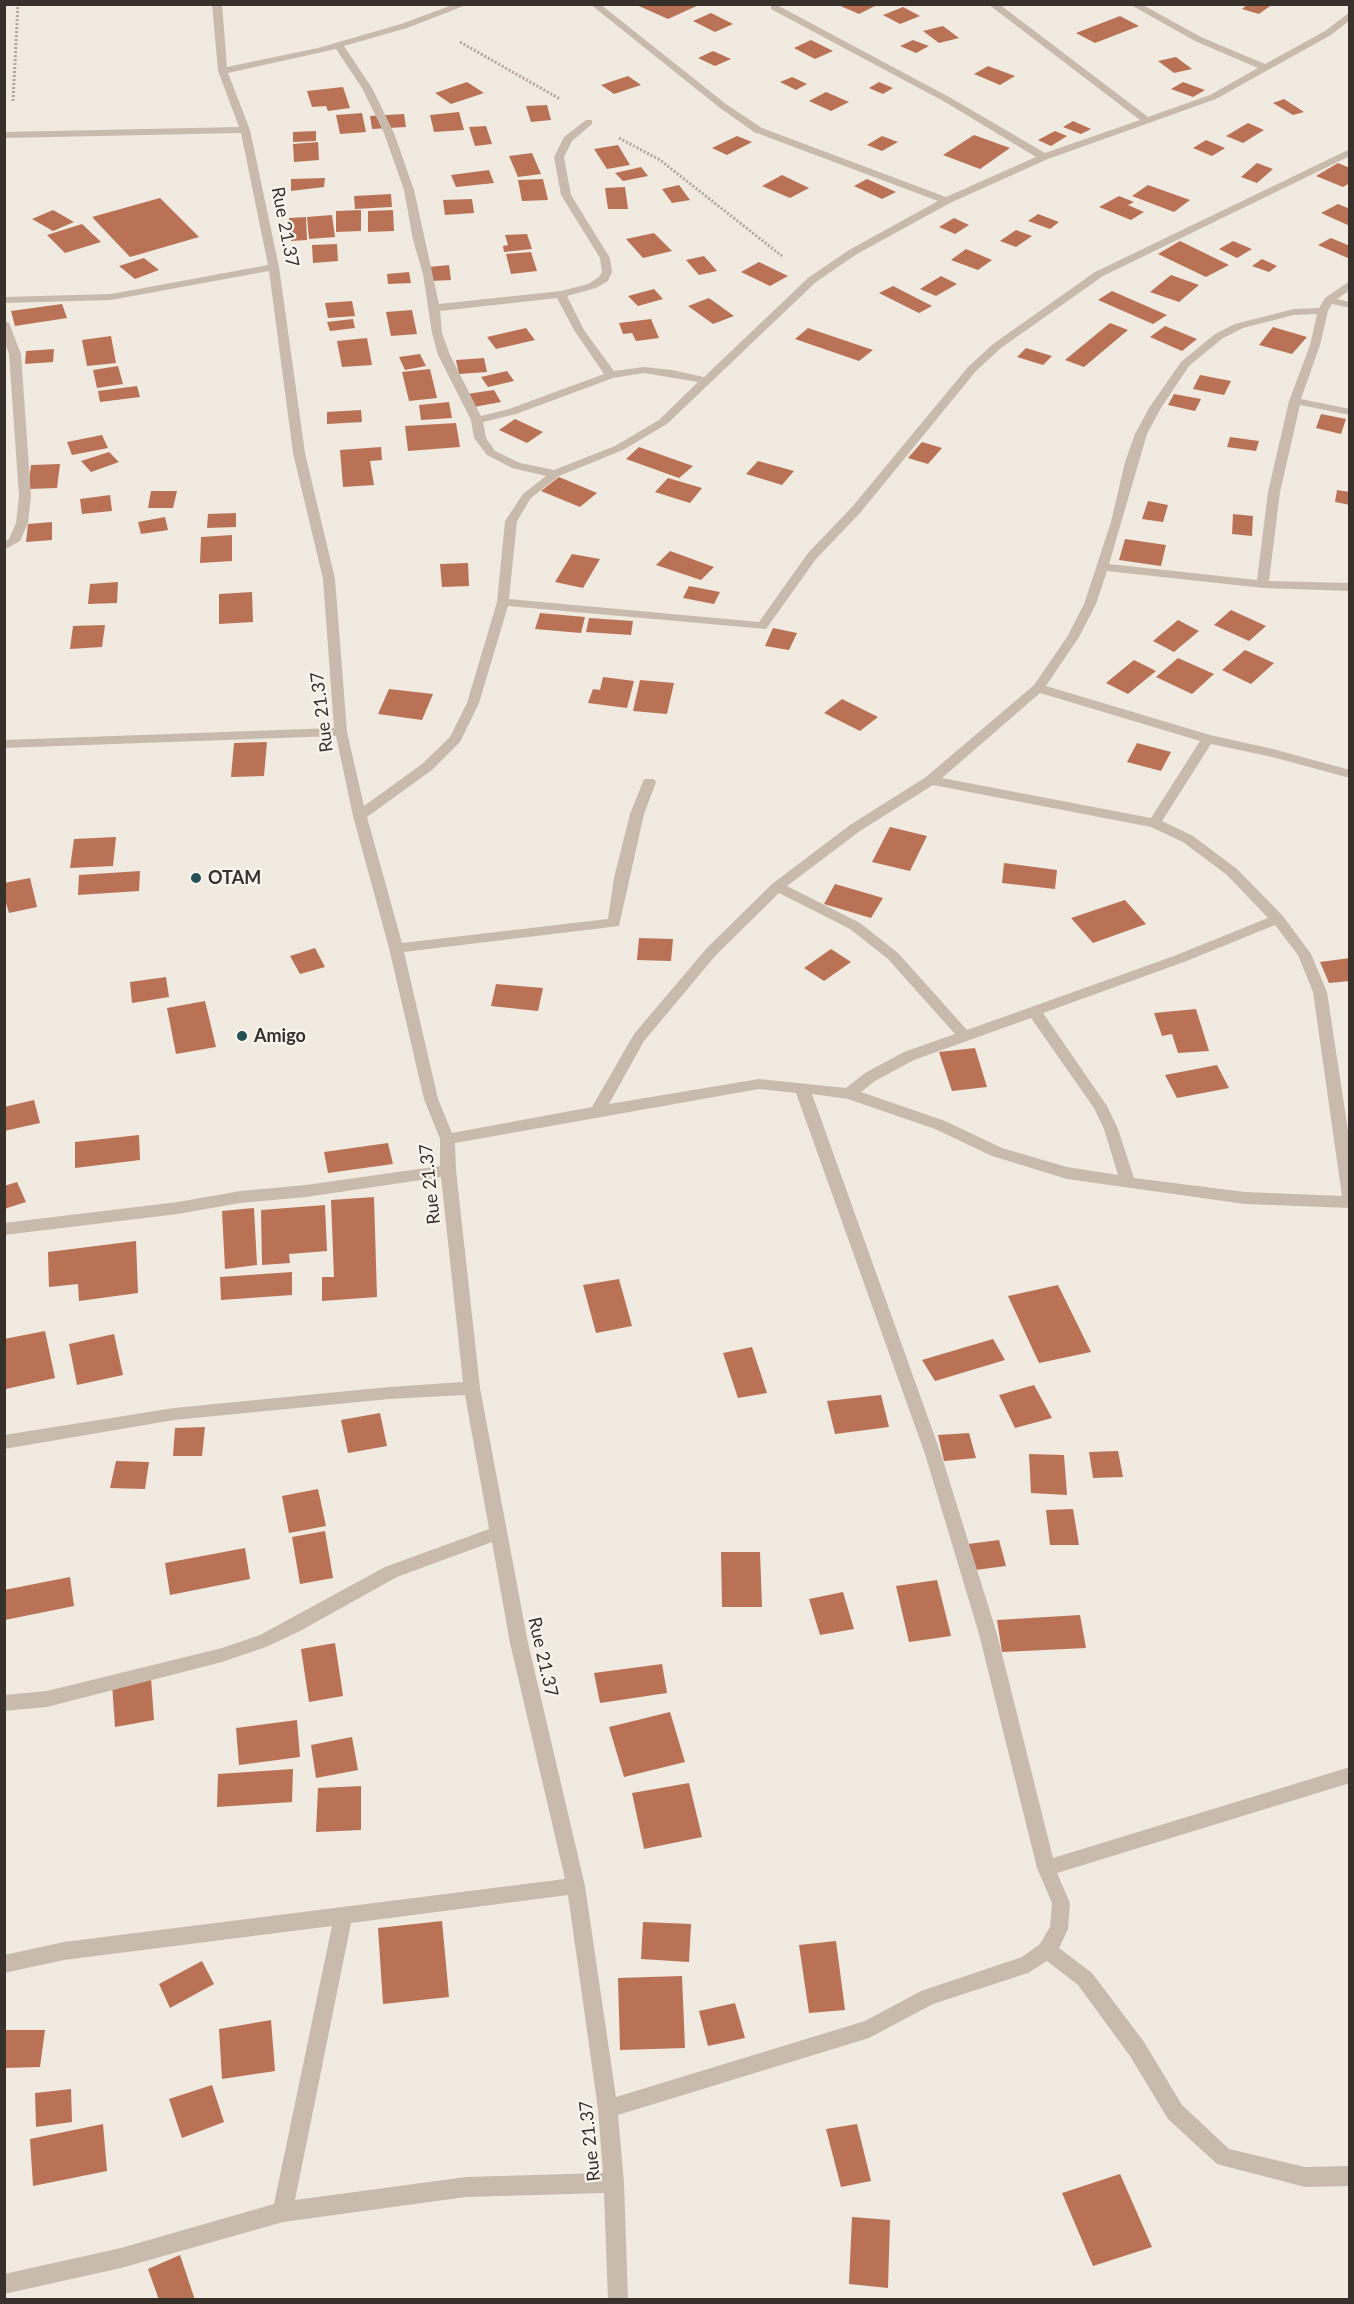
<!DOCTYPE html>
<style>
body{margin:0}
#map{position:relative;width:1354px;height:2304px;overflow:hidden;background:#f1eae1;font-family:Lato,sans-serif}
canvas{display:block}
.frame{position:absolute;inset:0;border:6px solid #38302b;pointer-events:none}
</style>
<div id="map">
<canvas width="1354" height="2304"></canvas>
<div class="frame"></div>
</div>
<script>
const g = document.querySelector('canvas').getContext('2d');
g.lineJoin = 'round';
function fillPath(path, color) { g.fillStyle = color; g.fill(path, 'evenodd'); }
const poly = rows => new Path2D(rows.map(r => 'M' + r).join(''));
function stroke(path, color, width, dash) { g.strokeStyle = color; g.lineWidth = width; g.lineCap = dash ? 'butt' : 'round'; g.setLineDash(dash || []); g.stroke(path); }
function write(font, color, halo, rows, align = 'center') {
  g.font = font + ' Lato,sans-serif'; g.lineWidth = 4.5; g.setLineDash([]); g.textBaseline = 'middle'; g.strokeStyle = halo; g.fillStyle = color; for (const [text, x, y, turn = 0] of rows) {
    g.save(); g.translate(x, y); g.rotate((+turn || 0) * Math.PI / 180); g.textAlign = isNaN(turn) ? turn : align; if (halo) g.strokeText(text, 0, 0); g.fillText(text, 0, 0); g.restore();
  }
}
fillPath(poly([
 [642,4,701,4,668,19,639,6],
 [836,4,871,4,875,6,859,14],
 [1248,4,1267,4,1270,6,1259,14,1242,9],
 [903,7,920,16,900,24,883,15],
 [711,13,733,24,715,32,693,21],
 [1120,16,1139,26,1095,43,1076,33],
 [943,26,959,38,939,43,923,31],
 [811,40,833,51,815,59,794,48],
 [913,40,929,46,916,53,900,46],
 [713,51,731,59,715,66,698,58],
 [1176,57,1192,69,1174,73,1158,61],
 [988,66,1015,76,1000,85,974,74],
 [628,76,641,85,614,94,601,85],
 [792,77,807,84,796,90,780,82],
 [467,82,484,93,451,104,435,93],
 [879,82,893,88,883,94,869,88],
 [1183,82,1205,90,1193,97,1171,89],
 [343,87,350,108,328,111,326,106,312,107,307,91],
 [826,92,849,102,831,111,809,101],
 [1284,99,1304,112,1293,115,1273,103],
 [547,105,551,120,531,122,526,106],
 [459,112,464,130,434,132,430,115],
 [362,113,366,132,340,134,336,115],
 [404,114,406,127,372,129,370,116],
 [1073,121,1091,129,1081,134,1063,127],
 [1248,123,1264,130,1243,143,1226,136],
 [486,126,492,144,475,146,469,127],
 [316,131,316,141,293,142,293,132],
 [1055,131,1067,136,1051,146,1038,140],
 [974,135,1010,148,980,169,943,155],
 [737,136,752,142,727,155,712,148],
 [882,136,898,142,882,151,867,145],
 [1206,140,1225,148,1212,156,1193,148],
 [318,142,319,160,294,162,293,144],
 [618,145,630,165,607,169,594,149],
 [532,153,541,174,518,177,509,156],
 [1257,163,1273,169,1257,183,1241,177],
 [1338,163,1350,168,1350,183,1343,187,1316,176],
 [641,167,648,176,623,181,615,173],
 [489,170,494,183,456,187,451,175],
 [782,175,809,188,790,198,762,186],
 [325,178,324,187,291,191,291,179],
 [543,179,548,200,522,201,518,180],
 [867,179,896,192,882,199,854,186],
 [679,185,690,200,672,203,662,189],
 [1148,185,1190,200,1174,212,1132,196],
 [625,187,628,209,608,209,605,188],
 [391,194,392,207,355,209,354,196],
 [1119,196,1134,202,1128,205,1144,212,1131,220,1099,207],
 [160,198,199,237,130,257,92,217],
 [472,199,474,213,445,215,443,200],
 [1338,204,1350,209,1350,226,1321,213],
 [53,210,74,222,53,231,32,219],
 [361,210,361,231,336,232,336,211],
 [393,210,394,231,368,232,368,211],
 [1038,214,1059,222,1050,229,1028,221],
 [332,215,335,237,309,239,307,217],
 [306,217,307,240,291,241,289,218],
 [954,218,969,225,955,234,939,227],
 [82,224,101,242,65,253,47,235],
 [1016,230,1032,236,1016,247,1000,241],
 [654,233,672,251,643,258,626,239],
 [527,234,532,249,504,252,503,246,508,245,505,235],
 [1331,238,1350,246,1350,259,1318,245],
 [1180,241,1229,265,1206,277,1158,254],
 [1233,241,1252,249,1237,258,1219,249],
 [337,244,338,261,313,263,312,245],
 [966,249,992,260,978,270,951,260],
 [531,252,537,271,511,274,506,254],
 [704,256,717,271,699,275,686,260],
 [144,258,159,270,135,279,119,266],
 [1262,259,1277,266,1269,272,1252,266],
 [759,262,788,276,770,286,741,272],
 [449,265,451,280,431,281,429,267],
 [409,272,411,283,388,284,387,274],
 [1171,275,1199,285,1179,302,1150,292],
 [941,276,957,284,936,296,920,289],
 [893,286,932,306,919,313,879,293],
 [654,289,663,299,638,306,628,296],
 [1112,291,1167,315,1153,324,1098,300],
 [709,298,734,316,713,324,688,306],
 [352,301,355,316,328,318,325,303],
 [62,304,67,318,15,326,11,311],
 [412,310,417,334,391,336,386,312],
 [353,319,355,328,330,331,327,322],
 [651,319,659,338,636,341,632,333,623,334,619,323],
 [1110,323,1128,330,1084,367,1065,360],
 [1165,326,1197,339,1182,351,1150,337],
 [1273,327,1307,337,1292,354,1259,345],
 [526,328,535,340,496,349,487,337],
 [808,328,873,350,859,361,795,339],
 [111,336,116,363,87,366,82,340],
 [367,338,372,365,342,367,337,341],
 [1026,348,1052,356,1043,365,1017,357],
 [54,349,53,362,25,364,26,351],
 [420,354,426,366,405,370,399,357],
 [484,358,487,372,459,374,456,360],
 [118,366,123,384,97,388,93,370],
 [430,369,437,398,409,401,402,372],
 [507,371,514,381,488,387,481,377],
 [1200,375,1231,381,1224,395,1193,389],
 [137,386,140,397,100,402,98,391],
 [494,390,501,402,474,407,467,394],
 [1174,394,1201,399,1195,411,1168,405],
 [449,402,452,418,421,420,419,405],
 [361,410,362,422,327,424,327,412],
 [1321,414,1346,419,1341,434,1316,428],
 [515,419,543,432,527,443,499,430],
 [456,423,460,447,408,451,405,426],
 [102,435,108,448,72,455,67,442],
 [1230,437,1259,441,1256,451,1227,447],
 [922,442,942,448,928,464,908,458],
 [381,447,382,460,370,461,374,485,343,487,340,450],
 [639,447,693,466,679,478,626,459],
 [109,452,119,462,91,472,81,461],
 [758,461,794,471,782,485,746,474],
 [60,464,57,488,28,489,31,465],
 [559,477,597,493,580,507,541,491],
 [668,478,702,488,690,503,655,492],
 [1337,490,1350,492,1350,505,1335,502],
 [151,491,177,491,173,508,148,508],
 [110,495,112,511,82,514,80,499],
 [1148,501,1168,505,1163,522,1142,519],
 [236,513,236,527,207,528,208,514],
 [1233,514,1253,516,1252,536,1232,534],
 [165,517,168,530,141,534,138,522],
 [52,522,52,540,26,542,28,524],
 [232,535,232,561,200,563,201,537],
 [1125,539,1166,545,1161,566,1119,560],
 [670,551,714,567,701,580,656,565],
 [572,554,600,559,583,588,555,582],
 [468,563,469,586,442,587,440,564],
 [118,582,117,603,88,604,90,584],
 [689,586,720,592,714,604,683,598],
 [252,592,253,622,219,624,219,594],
 [1231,610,1266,626,1249,641,1214,625],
 [540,613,585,617,581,633,535,629],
 [589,618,633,621,631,635,586,632],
 [1178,620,1199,631,1174,652,1153,641],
 [105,625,102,647,70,649,73,626],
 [773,628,797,633,789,650,765,646],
 [1245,650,1274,663,1251,684,1222,670],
 [1178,658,1214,674,1192,694,1156,677],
 [1134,660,1156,671,1128,694,1106,683],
 [603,677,634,681,627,708,588,703,593,689,600,690],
 [640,680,674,683,667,714,633,711],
 [389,689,433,694,422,720,378,714],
 [842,699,878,717,860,731,824,713],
 [267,742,264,776,231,777,234,743],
 [1137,743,1171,752,1161,771,1127,762],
 [890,827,927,836,910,871,872,862],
 [116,837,113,866,70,868,74,839],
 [1004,863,1057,870,1055,889,1002,883],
 [140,871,139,891,78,895,79,875],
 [30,878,37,907,9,913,4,897,4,883],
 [835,884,883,898,871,918,824,904],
 [1125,900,1146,924,1093,943,1071,918],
 [639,938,673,939,671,961,637,960],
 [315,948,325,967,300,974,290,956],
 [831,949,851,962,824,981,804,968],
 [1350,958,1350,981,1329,983,1320,962],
 [166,977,169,997,132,1003,130,982],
 [496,984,543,988,538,1011,491,1006],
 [205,1001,216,1047,176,1054,167,1008],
 [1196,1009,1209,1051,1178,1053,1172,1034,1162,1036,1154,1013],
 [975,1048,987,1087,952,1091,939,1052],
 [1217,1065,1229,1088,1177,1098,1165,1075],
 [34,1100,40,1123,4,1131,4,1107],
 [139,1135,140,1160,75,1168,75,1142],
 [388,1143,393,1164,328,1173,324,1152],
 [17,1182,26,1202,4,1209,4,1186],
 [374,1197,377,1297,322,1301,322,1277,334,1277,331,1200],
 [325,1205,327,1251,289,1254,290,1263,262,1265,261,1210],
 [254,1208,257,1265,225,1269,222,1211],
 [136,1241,138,1293,79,1301,78,1284,49,1287,48,1252],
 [292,1272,292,1295,221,1300,220,1277],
 [619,1279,632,1326,596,1333,583,1285],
 [1058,1285,1091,1352,1039,1363,1008,1296],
 [45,1331,55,1378,6,1389,4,1339],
 [114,1334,123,1375,77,1385,69,1344],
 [993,1339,1005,1360,935,1381,922,1360],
 [752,1347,767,1393,738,1398,723,1353],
 [1034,1385,1052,1418,1015,1428,999,1395],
 [881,1395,889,1427,835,1434,827,1401],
 [380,1413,387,1446,348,1453,341,1420],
 [205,1427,202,1456,173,1456,175,1428],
 [969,1433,976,1458,944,1461,938,1435],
 [1118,1451,1123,1477,1093,1478,1089,1452],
 [1029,1454,1064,1455,1067,1495,1031,1493],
 [116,1461,149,1462,145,1489,110,1488],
 [318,1489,326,1526,289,1533,282,1496],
 [1073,1509,1079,1545,1050,1545,1046,1510],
 [325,1531,333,1578,300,1584,292,1537],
 [999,1540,1006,1566,975,1570,968,1544],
 [245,1548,250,1579,170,1595,165,1563],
 [721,1552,760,1552,762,1607,722,1607],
 [70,1577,74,1606,5,1620,4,1590],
 [937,1580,951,1636,909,1642,896,1586],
 [843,1592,854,1629,820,1635,809,1599],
 [1080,1615,1086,1648,1002,1652,997,1620],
 [335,1643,343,1696,309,1702,301,1649],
 [662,1664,667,1693,600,1703,594,1673],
 [151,1678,154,1720,115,1727,112,1684],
 [670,1712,685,1762,624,1777,609,1727],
 [297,1720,300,1757,239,1765,236,1728],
 [352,1737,358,1770,316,1778,311,1745],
 [293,1769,292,1802,217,1807,218,1774],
 [689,1783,702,1837,644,1849,632,1793],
 [361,1786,361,1830,316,1832,318,1788],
 [442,1921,449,1997,383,2004,378,1928],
 [643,1922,691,1924,689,1962,641,1959],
 [836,1941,845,2010,809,2013,799,1945],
 [202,1961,214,1984,170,2008,159,1984],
 [682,1976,685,2048,620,2050,618,1978],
 [735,2003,745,2038,708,2046,699,2011],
 [271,2020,275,2071,222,2079,219,2029],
 [4,2030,45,2030,40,2067,4,2068],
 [212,2085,224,2122,182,2138,169,2099],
 [71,2089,72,2122,36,2127,35,2093],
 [103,2124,107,2171,33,2186,30,2139],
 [857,2124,871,2181,841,2187,826,2129],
 [1120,2174,1152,2247,1093,2266,1062,2193],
 [852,2217,890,2220,888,2288,849,2284],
 [180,2255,195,2300,159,2300,148,2269]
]), '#ba7256');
stroke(poly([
 [460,42,560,99],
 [13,101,18,4],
 [619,138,660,160,782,256]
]), '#b4a598', 3, [2, 2]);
fillPath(poly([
 [212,4,222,4,227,67,318,48,401,24,455,4,469,4,407,28,344,46,372,88,394,133,414,190,439,304,561,291,588,284,599,277,602,272,600,258,561,195,554,157,564,137,586,120,592,120,592,124,572,141,564,157,571,195,610,258,612,272,608,281,596,288,567,296,584,330,614,371,644,367,672,370,704,377,808,278,849,250,938,201,754,132,720,108,590,4,600,4,726,104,762,128,946,197,1036,157,945,102,771,9,771,5,777,5,951,98,1045,153,1140,120,988,4,999,4,1148,117,1210,95,1258,68,1195,41,1129,4,1141,4,1201,37,1265,64,1325,31,1350,12,1350,20,1331,35,1216,99,1048,159,950,203,857,254,816,282,667,424,623,450,559,476,531,498,517,521,509,599,759,622,808,553,852,507,968,367,993,344,1095,272,1350,149,1350,156,1103,276,1001,348,976,371,860,513,816,559,766,629,508,606,479,703,460,742,432,770,367,817,402,943,608,919,614,878,630,814,644,779,654,779,656,782,644,814,619,926,404,952,438,1099,452,1133,592,1107,634,1034,706,949,772,884,850,825,926,777,1034,685,1067,637,1084,604,1111,522,1125,462,1135,434,1149,408,1181,362,1215,334,1235,324,1294,309,1319,308,1325,298,1350,281,1350,290,1337,299,1350,302,1350,308,1332,304,1328,311,1320,345,1301,399,1350,409,1350,415,1300,405,1280,492,1269,581,1350,583,1350,591,1263,588,1107,571,1096,604,1079,637,1046,686,1210,735,1273,749,1350,770,1350,778,1272,757,1211,744,1162,821,1193,836,1237,869,1283,916,1311,954,1327,992,1350,1144,1350,1208,1245,1204,1067,1179,992,1156,935,1129,848,1099,812,1094,941,1454,997,1634,1053,1858,1350,1767,1350,1783,1057,1873,1070,1903,1068,1929,1059,1948,1092,1973,1144,2042,1182,2105,1229,2149,1305,2167,1350,2166,1350,2186,1305,2187,1217,2164,1168,2119,1130,2056,1078,1985,1047,1961,1028,1973,933,2004,869,2038,618,2115,624,2183,628,2300,608,2300,604,2193,466,2197,283,2222,121,2268,4,2294,4,2274,121,2248,274,2204,332,1926,64,1960,4,1973,4,1955,64,1942,565,1879,510,1643,492,1542,397,1577,300,1631,266,1647,222,1662,47,1707,4,1711,4,1695,47,1691,222,1648,260,1635,385,1567,489,1529,465,1395,389,1399,174,1420,4,1449,4,1435,174,1408,389,1387,463,1382,441,1177,306,1197,240,1203,178,1214,4,1235,4,1223,178,1202,240,1191,306,1185,440,1166,440,1139,424,1099,389,948,353,816,336,736,4,748,4,740,334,728,323,579,293,453,269,271,111,300,4,303,4,297,111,294,268,265,241,133,4,138,4,132,239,127,218,71,212,4],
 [336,49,362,88,384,133,404,190,413,240,423,274,432,333,438,355,471,420,474,438,487,455,512,468,546,476,523,494,505,521,497,602,467,703,450,737,422,764,364,806,347,732,335,579,305,453,279,267,250,130,228,73,336,49],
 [557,298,574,330,604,374,509,409,481,416,450,355,442,333,440,311,557,298],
 [1317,314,1310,345,1289,401,1268,492,1257,580,1109,564,1147,434,1161,408,1189,366,1223,338,1243,328,1294,315,1317,314],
 [644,373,698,382,659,420,615,446,554,470,520,463,495,451,486,438,483,422,516,414,613,378,644,373],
 [1040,693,1200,741,1151,818,942,778,1040,693],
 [933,785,1151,827,1183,842,1227,875,1268,918,1174,956,967,1030,898,953,860,923,787,886,860,831,933,785],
 [779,893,850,929,888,959,955,1034,904,1052,865,1073,846,1088,759,1079,609,1104,644,1041,716,955,779,893],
 [1275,925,1298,955,1313,992,1342,1196,1245,1192,1134,1178,1118,1129,1107,1106,1043,1013,1184,962,1275,925],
 [1031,1018,1094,1108,1104,1129,1118,1175,1067,1167,1002,1148,945,1121,861,1092,875,1081,914,1060,1031,1018],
 [759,1089,796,1093,925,1454,979,1634,1037,1868,1052,1903,1050,1927,1040,1944,1022,1957,921,1991,865,2021,616,2097,585,1886,528,1643,480,1388,456,1170,455,1143,759,1089],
 [568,1895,598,2109,603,2173,466,2177,295,2200,351,1923,568,1895],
 [4,320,9,323,21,354,31,496,28,523,20,541,4,550,4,542,9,539,16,523,19,496,9,354,4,340,4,320]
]), '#c8bbae');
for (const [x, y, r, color] of [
 [196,878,6,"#255155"],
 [242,1036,6,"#255155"]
]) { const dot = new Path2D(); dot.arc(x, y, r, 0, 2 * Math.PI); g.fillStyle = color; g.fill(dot); stroke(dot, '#f9f4ed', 2); }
write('18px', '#38302b', '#f9f4ed', [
 ["Rue 21.37",285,227,79],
 ["Rue 21.37",322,712,-97],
 ["Rue 21.37",430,1184,-96],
 ["Rue 21.37",543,1657,77],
 ["Rue 21.37",590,2141,-96]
]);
write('bold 18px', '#38302b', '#f9f4ed', [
 ["OTAM",208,878],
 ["Amigo",254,1036]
], 'left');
</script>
